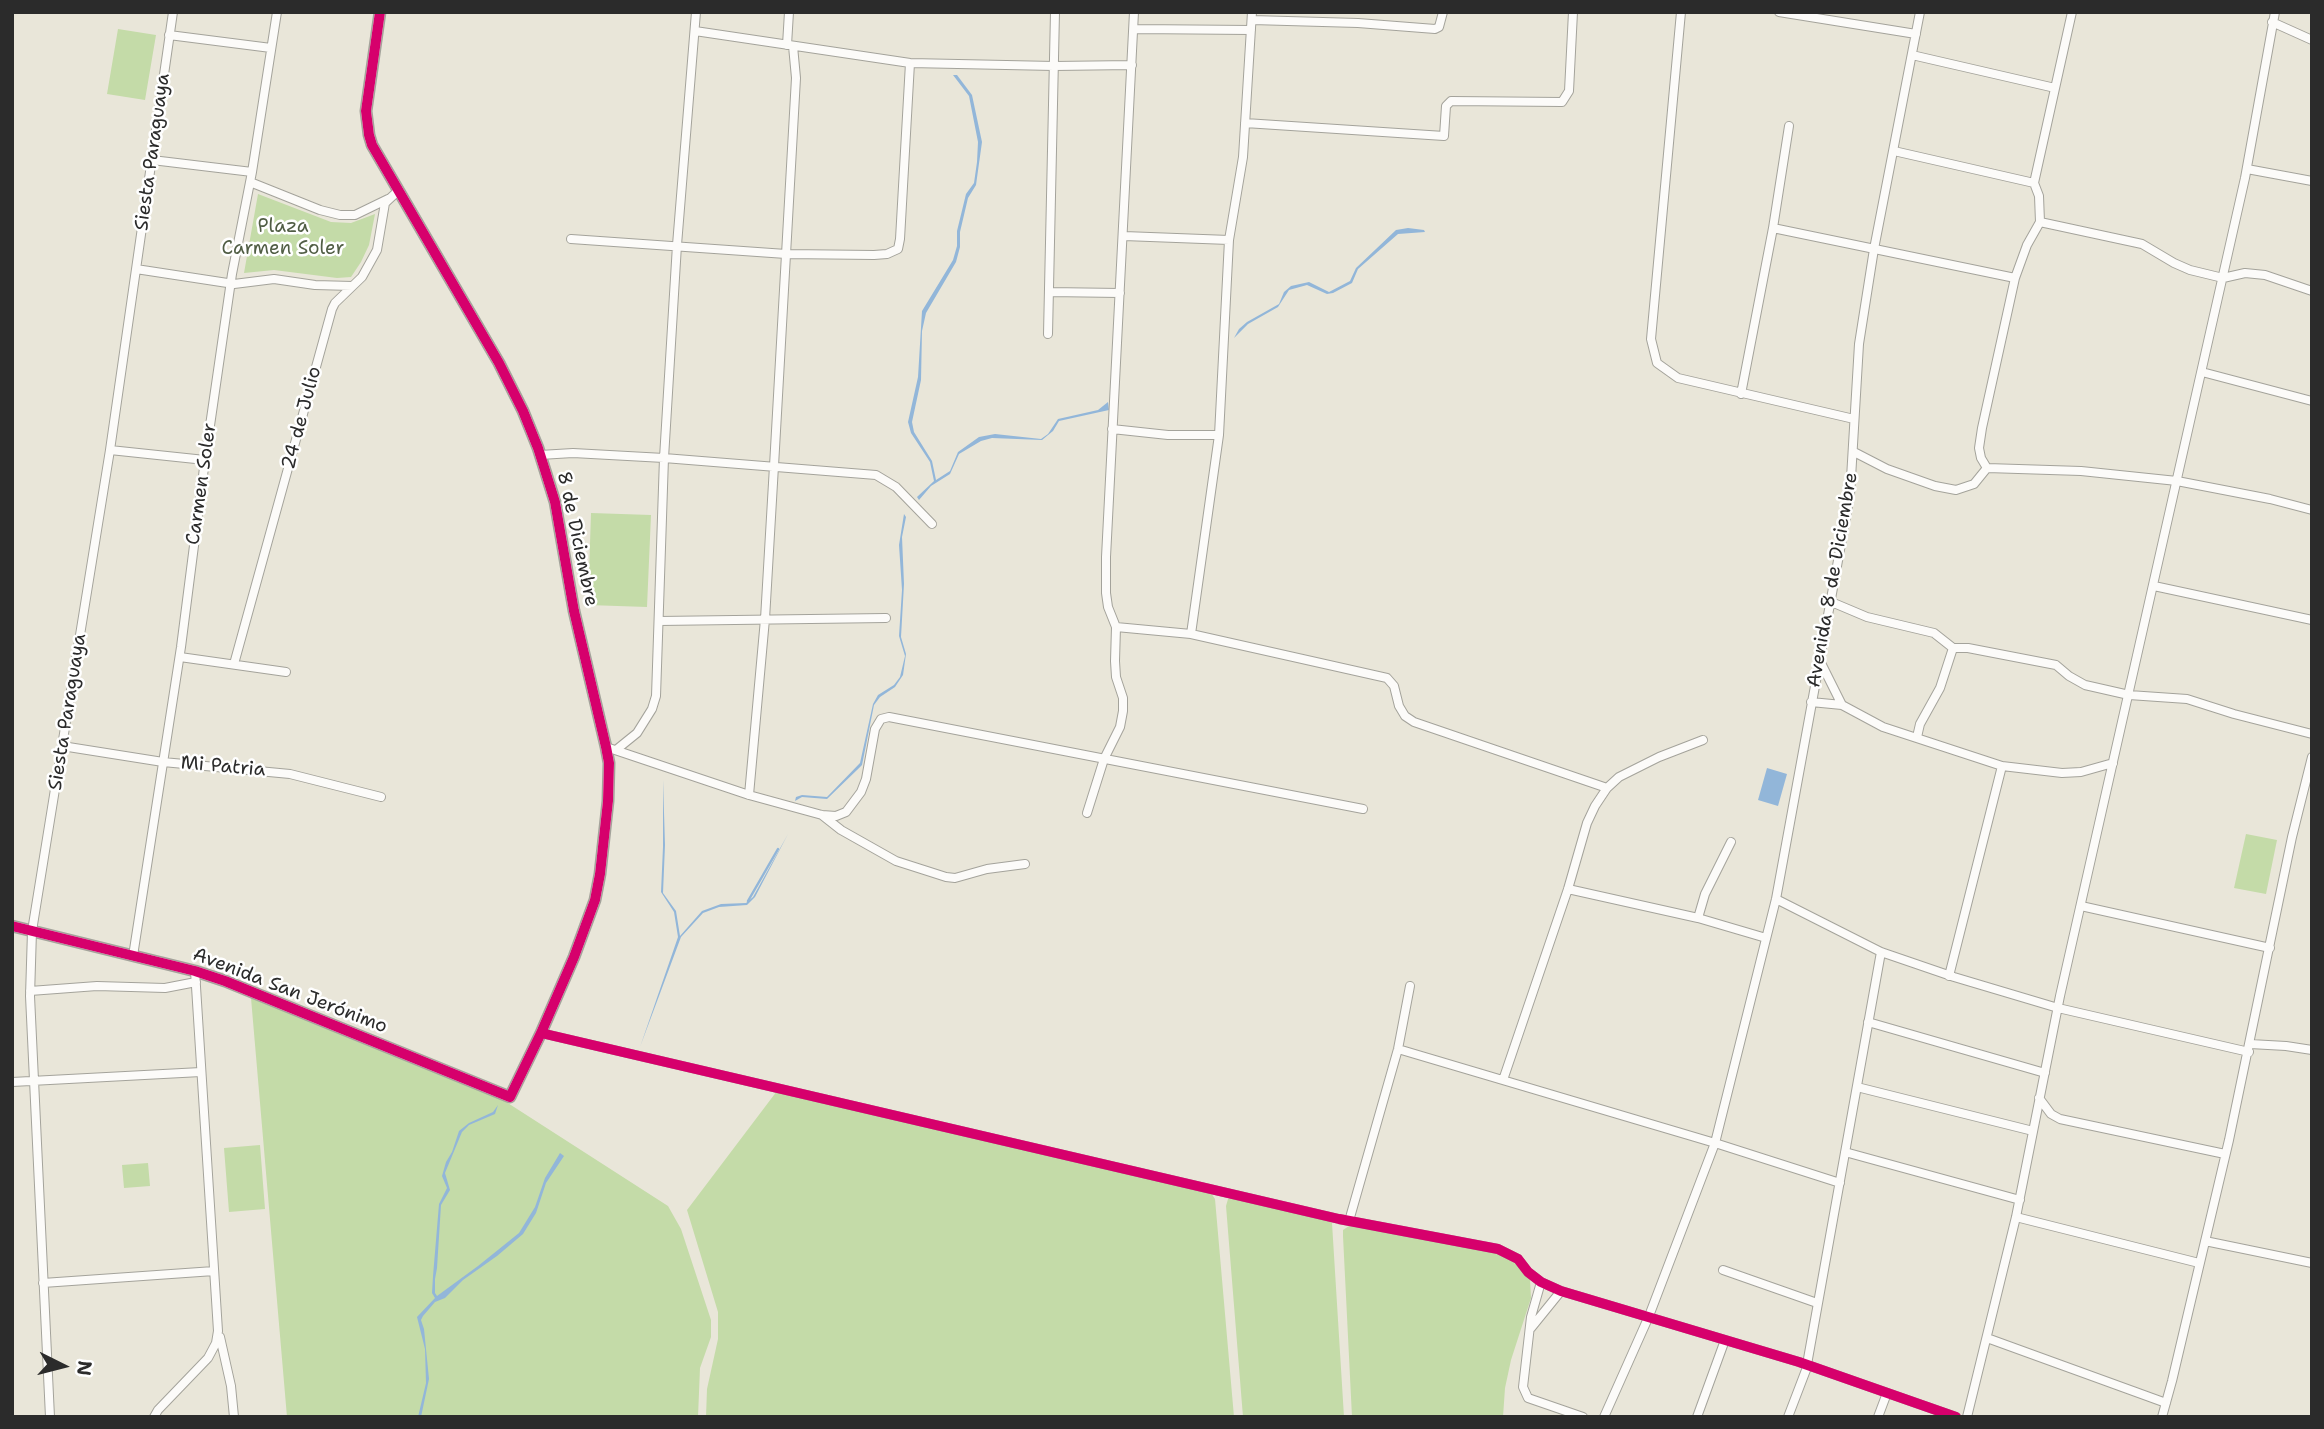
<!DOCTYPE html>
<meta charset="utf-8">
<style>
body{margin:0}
#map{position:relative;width:2324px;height:1429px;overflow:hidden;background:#e9e6d9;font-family:"Shantell Sans",sans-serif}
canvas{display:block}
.frame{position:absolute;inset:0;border:14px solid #2b2b2b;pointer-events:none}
.north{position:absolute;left:28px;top:1331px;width:70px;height:70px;-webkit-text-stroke:5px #fff;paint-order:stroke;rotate:96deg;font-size:19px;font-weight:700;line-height:28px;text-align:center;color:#2b2b2b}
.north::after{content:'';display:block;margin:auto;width:24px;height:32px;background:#2b2b2b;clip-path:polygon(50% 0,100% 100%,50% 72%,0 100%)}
</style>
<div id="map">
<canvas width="2324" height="1429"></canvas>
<div class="frame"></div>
<div class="north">N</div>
</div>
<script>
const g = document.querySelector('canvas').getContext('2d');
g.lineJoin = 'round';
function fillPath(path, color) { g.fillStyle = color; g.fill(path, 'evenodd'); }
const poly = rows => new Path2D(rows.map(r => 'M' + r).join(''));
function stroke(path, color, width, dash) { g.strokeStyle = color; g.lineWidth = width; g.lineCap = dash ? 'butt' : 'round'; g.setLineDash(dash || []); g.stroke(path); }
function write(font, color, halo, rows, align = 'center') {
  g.font = font + ' "Shantell Sans",sans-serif'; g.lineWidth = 5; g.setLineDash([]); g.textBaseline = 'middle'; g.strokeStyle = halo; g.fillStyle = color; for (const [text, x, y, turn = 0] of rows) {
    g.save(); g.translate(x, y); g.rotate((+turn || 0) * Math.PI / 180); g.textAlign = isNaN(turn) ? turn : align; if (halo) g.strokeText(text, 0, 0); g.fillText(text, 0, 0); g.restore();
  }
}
fillPath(poly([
 [118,29,156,35,145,100,107,94],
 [258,194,331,222,351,223,375,214,369,245,361,262,351,277,337,278,274,270,244,273],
 [591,513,651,515,647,607,588,605],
 [2246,834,2277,840,2266,894,2234,888],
 [251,998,500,1098,668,1206,681,1229,711,1320,711,1337,700,1368,698,1417,287,1417],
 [777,1091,1211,1193,1215,1199,1234,1417,706,1417,707,1389,718,1339,718,1312,687,1210],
 [260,1145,265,1209,229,1212,224,1148],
 [148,1163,150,1186,124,1188,122,1165],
 [1233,1198,1330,1221,1332,1223,1344,1417,1243,1417,1226,1206,1228,1199],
 [1349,1226,1481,1250,1496,1253,1517,1264,1530,1280,1531,1298,1511,1360,1505,1388,1503,1417,1352,1417,1343,1236,1343,1230]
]), '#c4dba8');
fillPath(poly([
 [953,75,957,75,972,95,982,142,976,185,968,198,960,232,960,247,956,262,926,313,922,331,921,380,912,422,914,432,932,461,936,480,950,471,958,452,979,437,995,434,1041,439,1048,434,1058,419,1098,410,1108,402,1109,410,1059,421,1053,431,1042,440,992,438,981,441,959,454,950,474,931,486,919,500,917,497,934,481,930,462,911,433,908,422,918,377,922,311,953,260,957,246,957,231,966,194,974,183,977,162,978,142,969,96],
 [1408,228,1424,230,1425,232,1398,234,1358,269,1352,283,1333,293,1327,294,1307,285,1289,290,1278,307,1248,324,1234,338,1239,329,1247,322,1279,304,1284,292,1291,286,1309,282,1329,292,1350,281,1356,268,1396,230],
 [904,514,906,517,902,537,904,584,901,637,906,654,903,675,895,687,880,697,874,705,862,765,857,770,827,799,802,797,795,801,796,797,802,795,827,797,860,763,873,704,878,695,894,685,900,677,905,656,899,636,902,590,899,545],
 [1767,768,1787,774,1778,806,1758,800],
 [663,780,665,845,663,893,676,911,680,936,702,911,721,904,746,903,753,897,788,834,755,897,747,905,719,907,703,913,681,937,640,1047,678,937,674,912,661,892,663,847],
 [498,1105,495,1114,469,1125,462,1132,445,1173,450,1190,441,1205,437,1268,435,1279,435,1293,437,1296,478,1266,519,1233,535,1207,545,1178,560,1153,564,1156,546,1183,536,1213,523,1234,497,1256,463,1280,445,1298,435,1302,423,1316,421,1320,424,1329,429,1379,421,1417,418,1417,426,1383,425,1349,417,1317,435,1298,432,1293,433,1276,439,1204,447,1188,442,1176,446,1162,452,1152,459,1131,469,1123,493,1112]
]), '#92b6d9');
stroke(poly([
 [748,901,778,849]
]), '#92b6d9', 2.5);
const minor = poly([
 [1681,12,1651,339,1657,363,1678,378,1854,419],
 [1779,12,1916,34],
 [1252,20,1358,23,1435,29,1439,27,1443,12],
 [2272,22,2312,40],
 [1134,29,1251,30],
 [695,31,910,63,1054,66,1132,65],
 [169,35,271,48],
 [787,45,789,12],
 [1912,55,2055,88],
 [1245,123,1444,136,1446,106,1451,101,1562,102,1569,91,1573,12],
 [1894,151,2034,183],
 [152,160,252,172],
 [2247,169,2312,181],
 [250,182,320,210,340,215,355,215,388,199],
 [2040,222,2142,244,2174,263,2190,270,2223,278,2245,273,2265,275,2312,291],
 [1773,228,2015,278],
 [1124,236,1229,240],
 [571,239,786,254,874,255,887,254,898,249,900,239,910,63],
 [136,269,234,284,274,279,315,285,352,286],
 [1049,292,1120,293],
 [1048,334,1055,12],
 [2202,372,2312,401],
 [1741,394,1773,228,1789,126],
 [1112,429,1168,435,1219,435],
 [110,450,205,460],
 [1854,452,1887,469,1935,486,1956,490,1974,484,1987,468,2081,471,2177,481,2270,499,2312,510],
 [540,455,573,453,664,458,876,475,896,487,932,524],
 [1987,468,1981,458,1979,448,1982,428,2015,278,2027,245,2040,222,2039,196,2034,183,2072,12],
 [2154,586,2312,620],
 [1829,601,1867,617,1934,633,1953,648,1968,648,2056,665,2069,676,2085,685,2129,695,2187,699,2234,714,2312,734],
 [659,621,886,618],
 [1116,627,1191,634,1387,678,1394,686,1399,706,1405,716,1414,722,1607,788],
 [1191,634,1219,435,1229,240,1243,157,1252,12],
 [180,657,286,672],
 [1820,661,1842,705],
 [234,664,332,309,335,303,362,277,377,250,385,203,399,190],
 [1811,702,1842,705,1883,727,2002,766,2062,773,2081,772,2113,763],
 [1917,737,1920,724,1940,688,1953,648],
 [62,746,163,762,290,774,381,797],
 [606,747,749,795,822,815,836,816,846,812,861,792,866,779,875,729,881,719,889,717,1363,809],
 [616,750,637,733,652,709,656,696,664,458,677,245,696,12],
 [749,795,765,619,774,466,796,78,793,46],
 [1087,813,1104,759,1120,727,1123,711,1123,698,1116,677,1115,661,1116,627,1108,607,1106,593,1106,557,1134,12],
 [822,815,841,830,896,861,946,877,955,878,987,869,1025,864],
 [1568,889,1698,918,1766,938],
 [1776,899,1881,952,1954,977,2058,1008,2249,1052],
 [2081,906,2270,948],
 [1698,918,1705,894,1731,842],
 [133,956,181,647,205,460,232,274,252,172,277,12],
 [1949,976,2002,766],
 [30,991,97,986,165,988,196,982],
 [1868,1022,2045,1073],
 [541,1033,1339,1219,1498,1249,1518,1259,1528,1272,1541,1282,1561,1291,1799,1362,1956,1417],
 [2250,1044,2286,1046,2312,1050],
 [1398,1049,1715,1143,1840,1183],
 [1503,1080,1568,889,1587,823,1595,806,1607,788,1619,777,1659,757,1703,740],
 [12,1082,201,1072],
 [1857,1087,2033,1131],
 [2039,1098,2051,1114,2060,1119,2225,1154],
 [1845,1152,2020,1200],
 [2016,1217,2199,1263],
 [1349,1221,1398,1049,1410,986],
 [2205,1241,2312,1263],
 [1723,1270,1817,1303],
 [1541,1282,1531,1317,1523,1387,1528,1398,1583,1417],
 [43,1283,214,1271],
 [1531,1328,1561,1291],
 [220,1337,231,1386,234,1417],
 [1987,1338,2166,1403],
 [50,1417,30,996,32,931,110,450,173,12],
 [154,1417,158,1410,208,1358,216,1343,218,1331,195,971],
 [1604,1417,1649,1316,1715,1143,1776,899,1850,495,1859,344,1874,249,1920,12],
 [1697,1417,1725,1340],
 [1788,1417,1806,1370,1881,952],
 [1878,1417,1887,1393],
 [1967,1417,2016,1217,2060,996,2245,178,2275,12],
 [2162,1417,2172,1381,2229,1140,2292,837,2312,757]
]);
const tertiary = poly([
 [12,926,195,971,225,981,510,1097,541,1033,574,957,595,900,600,874,608,801,609,763,606,747,574,611,555,502,538,448,523,411,499,363,372,145,369,135,366,111,380,12]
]);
stroke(minor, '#a4a39b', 10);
stroke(tertiary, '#a4a39b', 13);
stroke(minor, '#fcfbf9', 8);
stroke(tertiary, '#fcfbf9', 10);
stroke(poly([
 [12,926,195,971,225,981,510,1097,541,1033,574,957,595,900,600,874,608,801,609,763,606,747,574,611,555,502,538,448,523,411,499,363,372,145,369,135,366,111,380,12],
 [541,1033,1339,1219,1498,1249,1518,1259,1528,1272,1541,1282,1561,1291,1799,1362,1956,1417]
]), '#d6006c', 10);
write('19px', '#2b2b2b', '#fff', [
 ["Siesta Paraguaya",153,152,-82],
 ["24 de Julio",302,418,-75],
 ["Carmen Soler",202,484,-82],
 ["8 de Diciembre",577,539,78],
 ["Avenida 8 de Diciembre",1833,580,-80],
 ["Siesta Paraguaya",68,712,-81],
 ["Mi Patria",223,767,5],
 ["Avenida San Jerónimo",290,991,21]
]);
write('19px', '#505d44', '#fff', [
 ["Plaza",283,227],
 ["Carmen Soler",283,249]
]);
</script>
